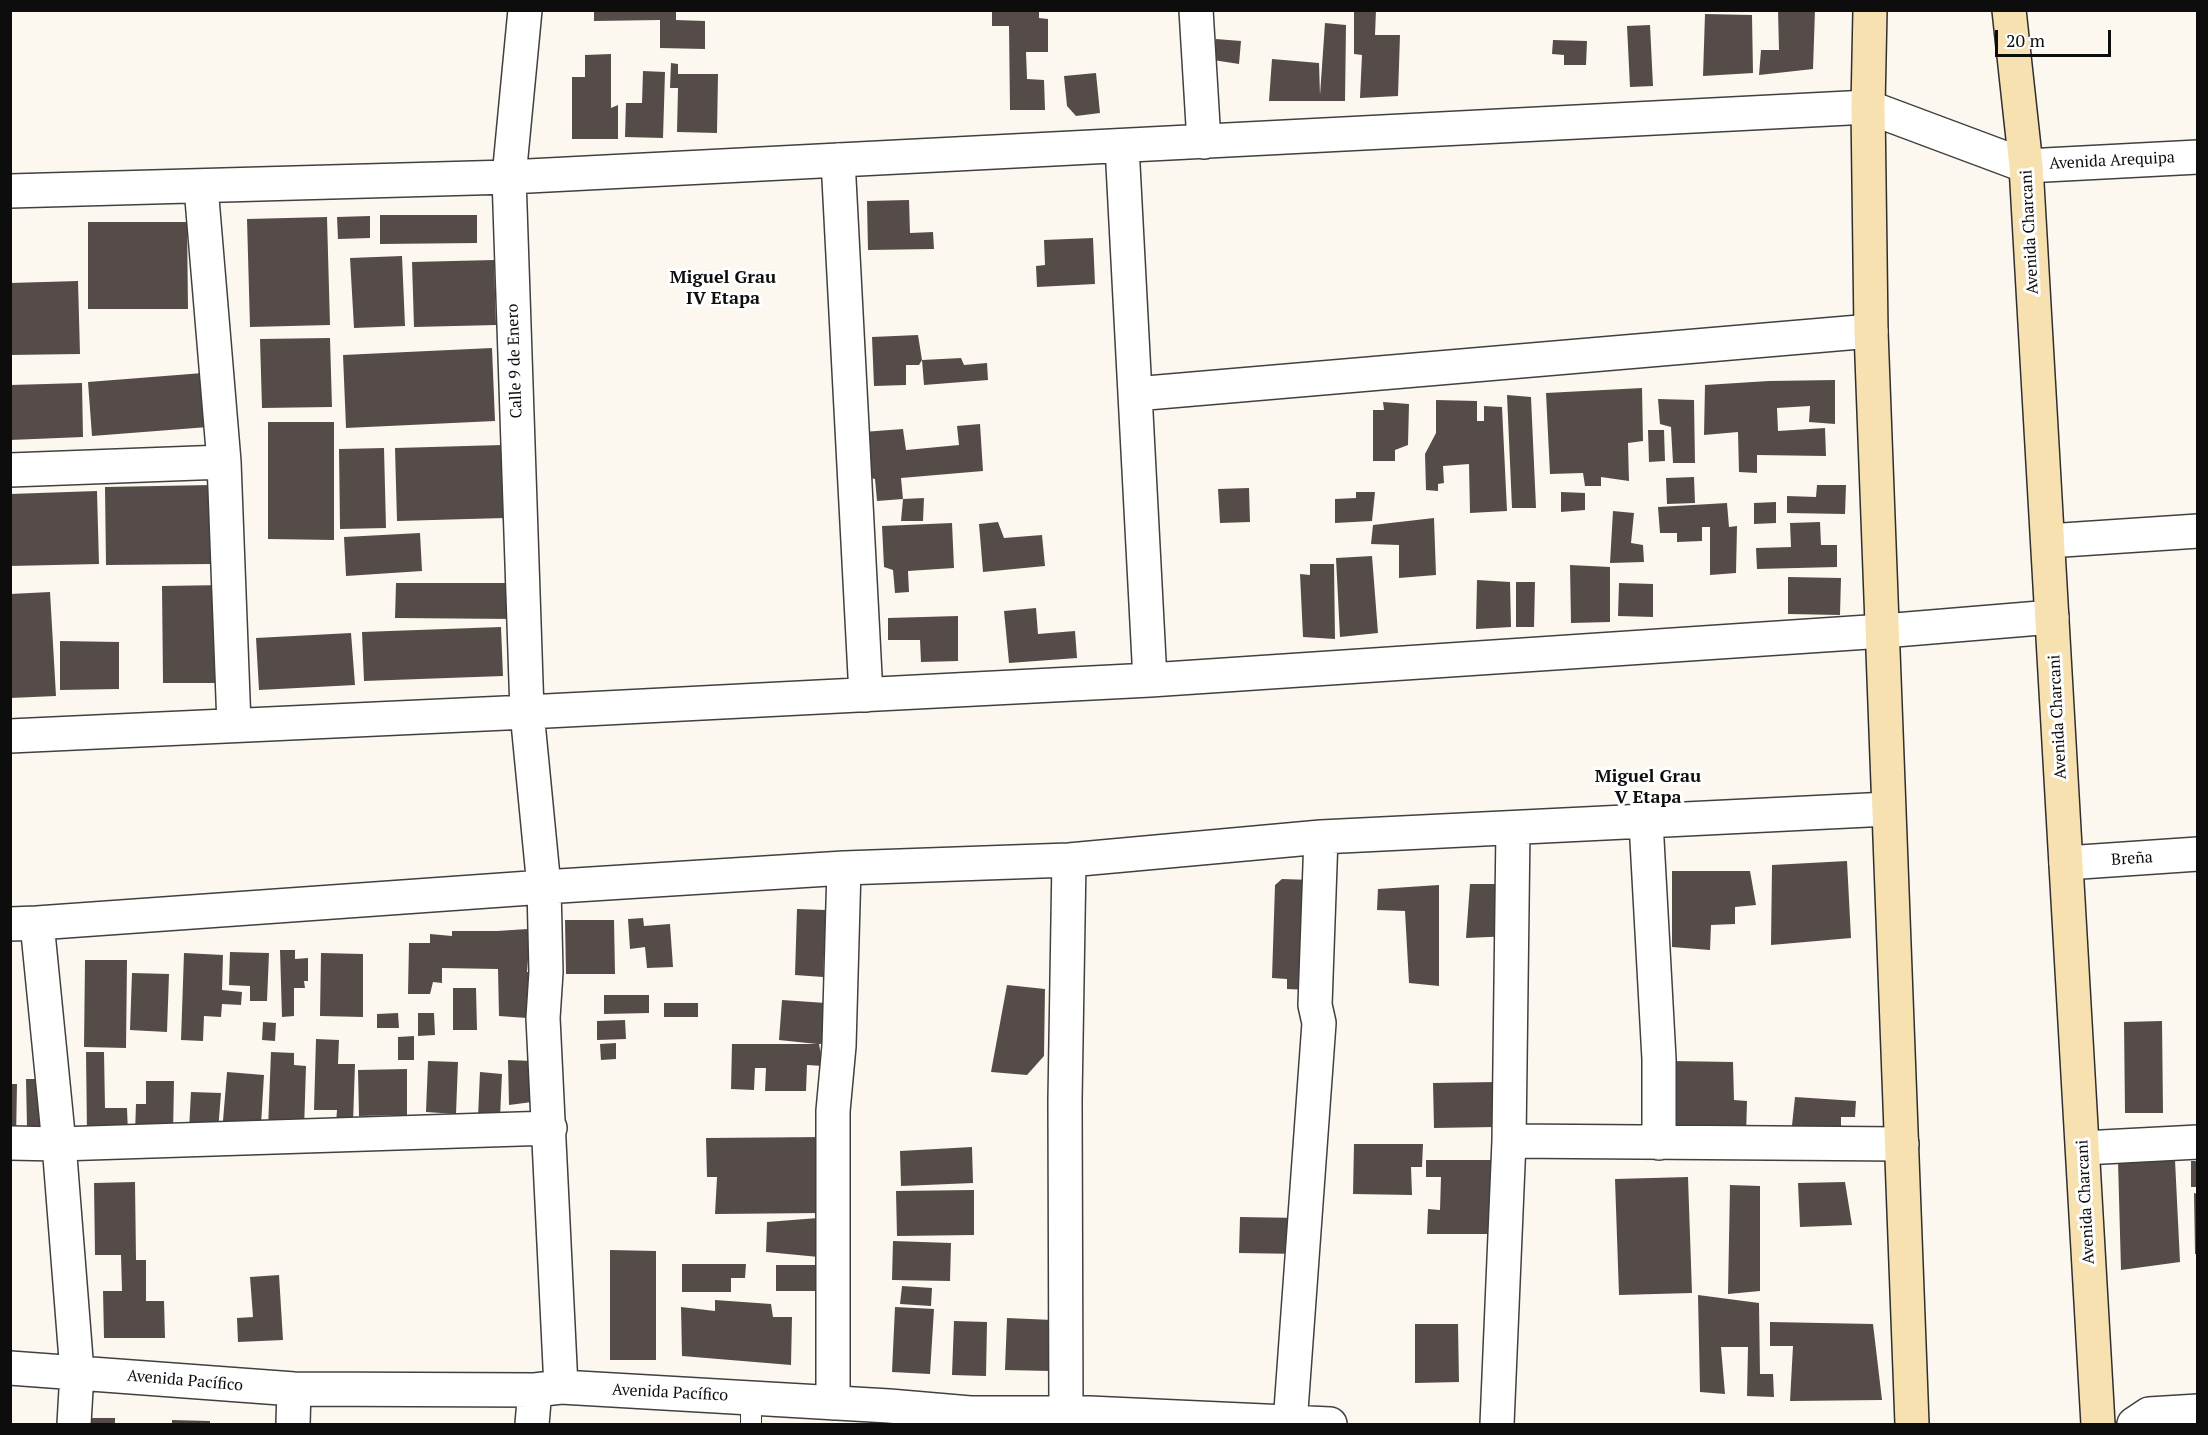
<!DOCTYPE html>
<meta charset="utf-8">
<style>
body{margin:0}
#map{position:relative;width:2208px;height:1435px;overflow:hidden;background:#fdf8ef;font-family:"PT Serif",serif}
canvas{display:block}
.frame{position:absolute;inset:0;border:12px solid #0d0d0d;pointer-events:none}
.scale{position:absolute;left:1995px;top:30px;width:116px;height:27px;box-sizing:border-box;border:3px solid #0d0d0d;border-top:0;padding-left:8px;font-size:18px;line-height:21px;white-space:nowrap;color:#0d0d0d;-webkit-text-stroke:4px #fff;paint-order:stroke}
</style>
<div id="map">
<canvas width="2208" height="1435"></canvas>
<div class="frame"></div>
<div class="scale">20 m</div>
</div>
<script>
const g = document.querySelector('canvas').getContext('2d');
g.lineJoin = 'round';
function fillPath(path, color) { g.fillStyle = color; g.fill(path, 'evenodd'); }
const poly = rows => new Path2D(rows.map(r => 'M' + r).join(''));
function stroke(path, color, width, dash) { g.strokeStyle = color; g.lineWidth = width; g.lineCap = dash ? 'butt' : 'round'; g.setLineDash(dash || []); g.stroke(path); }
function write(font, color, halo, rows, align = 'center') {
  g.font = font + ' "PT Serif",serif'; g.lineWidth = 6; g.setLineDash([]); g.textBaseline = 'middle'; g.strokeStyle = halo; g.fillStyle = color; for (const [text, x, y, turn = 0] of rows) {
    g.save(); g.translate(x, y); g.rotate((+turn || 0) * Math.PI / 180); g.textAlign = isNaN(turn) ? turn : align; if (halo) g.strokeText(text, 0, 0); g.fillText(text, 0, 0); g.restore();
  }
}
fillPath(poly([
 [594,10,676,10,676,20,705,21,705,49,660,48,660,20,594,21],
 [992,10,1039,10,1039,18,1048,19,1048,52,1026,52,1027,79,1044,80,1045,110,1010,110,1009,26,992,26],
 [1354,10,1376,10,1375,35,1400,35,1398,96,1360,98,1362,55,1354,54],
 [1778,10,1815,10,1813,69,1759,75,1761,50,1779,50],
 [1705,14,1752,15,1753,73,1703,76],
 [1325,23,1346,25,1345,101,1269,101,1272,59,1319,63,1320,95],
 [1650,25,1653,86,1630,87,1627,26],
 [1216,39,1241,41,1239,64,1213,60],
 [1553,40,1587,41,1586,65,1564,65,1564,55,1552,54],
 [611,54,611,108,618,105,618,139,572,139,572,77,585,77,585,55],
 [671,63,678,64,678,74,718,74,717,133,677,132,678,88,670,88],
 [643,71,665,72,663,138,625,137,626,103,642,103],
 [1096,73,1100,113,1076,116,1067,106,1064,76],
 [909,200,910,233,933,232,934,249,868,250,867,201],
 [380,215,477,215,477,243,380,244],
 [370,216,370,238,338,239,337,217],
 [327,217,330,325,250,327,247,219],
 [88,222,187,222,188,309,88,309],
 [1093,238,1095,284,1037,287,1036,266,1045,265,1044,240],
 [402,256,405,326,354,328,350,258],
 [494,260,496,325,414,327,412,262],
 [78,281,80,354,10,355,10,283],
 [918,335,922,360,919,365,906,365,906,385,874,386,872,337],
 [330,338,332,407,262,408,260,339],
 [492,348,495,421,346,428,343,355],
 [961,358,964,365,987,363,988,380,924,385,922,360],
 [203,373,208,427,92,436,88,382],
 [1835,380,1835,424,1809,422,1810,406,1777,408,1778,431,1825,428,1826,456,1757,455,1757,473,1739,472,1738,432,1704,435,1705,385,1769,381],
 [82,383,83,437,10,440,10,385],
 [1642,388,1643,441,1628,443,1629,481,1601,477,1601,486,1585,486,1583,473,1550,474,1546,393],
 [1507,395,1531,397,1536,508,1512,508],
 [1658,399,1694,400,1695,463,1673,463,1671,427,1660,424],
 [1436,400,1477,401,1477,421,1484,421,1484,406,1502,407,1507,511,1470,513,1469,464,1443,466,1444,483,1438,484,1438,491,1426,490,1425,454,1436,433],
 [1383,402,1409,404,1408,445,1395,450,1395,461,1373,461,1373,410,1384,410],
 [268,422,334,422,334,540,268,539],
 [980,424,983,471,901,478,903,499,877,501,875,479,867,477,863,432,903,429,906,450,959,445,957,426],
 [1648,430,1664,430,1665,461,1649,462],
 [503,445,505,518,397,521,395,448],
 [384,448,386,528,340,529,339,449],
 [1694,477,1695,503,1667,504,1666,478],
 [211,485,211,564,106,565,105,487],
 [1817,485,1846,485,1845,514,1787,513,1787,496,1816,497],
 [1249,488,1250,522,1220,523,1218,489],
 [97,491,99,564,10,566,10,494],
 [1356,492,1375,492,1372,521,1335,523,1335,499,1356,498],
 [1561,492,1585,493,1585,510,1561,512],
 [924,498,923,521,901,521,903,499],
 [1776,502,1776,523,1754,524,1754,503],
 [1727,503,1729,527,1737,526,1736,573,1710,575,1710,527,1702,527,1702,541,1677,542,1677,533,1660,533,1658,507],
 [1613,511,1634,513,1631,543,1643,545,1644,562,1610,563],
 [1434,518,1436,575,1399,578,1399,545,1371,544,1373,525],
 [998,522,1004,538,1042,535,1045,566,983,572,979,524],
 [1820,522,1821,545,1837,545,1837,567,1757,569,1756,548,1791,547,1790,523],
 [952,523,954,568,908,571,909,592,895,593,893,570,884,567,882,526],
 [420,533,422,571,346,576,344,537],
 [1372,556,1378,633,1340,637,1336,558],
 [1310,564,1334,564,1335,639,1303,637,1300,574,1310,575],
 [1570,565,1610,567,1610,622,1571,623],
 [1788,577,1841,578,1840,615,1788,614],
 [1477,580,1510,582,1511,627,1476,629],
 [1516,582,1535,582,1534,627,1516,627],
 [396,583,515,583,515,619,395,618],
 [1619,583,1653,584,1653,617,1618,616],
 [225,585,226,683,163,683,162,586],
 [50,592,56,696,10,698,10,594],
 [1036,608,1038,634,1075,631,1077,658,1009,663,1004,611],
 [958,616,958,661,921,662,920,640,888,640,888,618],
 [501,627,503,676,364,681,362,632],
 [351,633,355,685,259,690,256,638],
 [60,641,119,642,119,689,60,690],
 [1847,861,1851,938,1771,945,1772,865],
 [1672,871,1750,871,1756,905,1735,907,1735,924,1711,925,1710,950,1672,947],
 [1282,879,1312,880,1309,990,1287,989,1287,979,1272,978,1275,885],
 [1470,884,1510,884,1511,936,1466,938],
 [1439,885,1439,986,1409,983,1405,911,1377,910,1378,889],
 [797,909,826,910,823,977,795,975],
 [643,918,644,926,670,924,673,967,647,968,645,947,630,949,628,919],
 [565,920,614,920,615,974,566,974],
 [543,928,529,946,527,972,544,973,541,1019,499,1016,498,969,442,968,442,983,433,982,430,994,408,994,409,943,430,943,430,934,452,936,452,931,497,931],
 [280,950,295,950,295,959,308,958,308,981,304,981,305,988,294,988,294,1016,282,1017],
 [230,952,269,953,267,1001,250,1001,250,986,229,985],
 [184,953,223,955,222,990,242,992,241,1005,222,1004,221,1017,204,1016,203,1041,181,1040],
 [321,953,363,954,363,1017,320,1016],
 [85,960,127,960,126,1048,84,1047],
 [132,973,169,974,167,1032,130,1030],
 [1007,985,1045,989,1044,1056,1027,1075,991,1072],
 [453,988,476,988,477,1030,453,1030],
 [604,995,649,995,649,1013,604,1014],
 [782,1000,826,1003,834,1043,819,1044,823,1066,807,1065,806,1091,765,1091,766,1068,755,1068,754,1090,731,1089,732,1044,817,1044,779,1040],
 [664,1003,698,1003,698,1017,664,1017],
 [398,1013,399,1028,377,1028,377,1014],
 [418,1013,434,1013,435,1035,418,1036],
 [625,1020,626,1039,597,1040,597,1021],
 [2162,1021,2163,1113,2125,1113,2124,1022],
 [263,1022,276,1023,275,1041,262,1040],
 [414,1036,414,1060,398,1060,398,1037],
 [316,1039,339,1040,338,1064,355,1064,353,1123,336,1123,337,1110,314,1110],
 [616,1043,616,1059,601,1060,600,1044],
 [86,1052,104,1052,105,1108,127,1108,128,1133,87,1134],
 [271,1052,294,1053,294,1065,306,1066,304,1130,268,1129],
 [508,1060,533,1061,532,1102,509,1105],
 [428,1061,458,1062,456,1114,426,1112],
 [1671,1061,1733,1062,1734,1100,1747,1101,1746,1136,1674,1139],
 [407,1069,407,1115,359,1116,358,1070],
 [227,1072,264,1075,261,1125,222,1133],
 [480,1072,502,1074,500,1118,478,1117],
 [26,1079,43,1079,44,1126,27,1127],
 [146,1081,174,1081,173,1135,135,1133,136,1104,146,1104],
 [1496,1082,1495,1127,1434,1128,1433,1083],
 [10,1084,17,1084,16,1140,10,1140],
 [191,1092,221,1093,218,1131,189,1130],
 [1795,1097,1856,1101,1855,1117,1841,1117,1841,1134,1791,1135],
 [826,1137,822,1213,715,1214,717,1177,707,1177,706,1138],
 [1354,1144,1423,1144,1422,1167,1411,1167,1412,1195,1353,1194],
 [972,1147,973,1183,901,1186,900,1151],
 [1426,1160,1505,1160,1502,1234,1427,1234,1428,1209,1440,1210,1441,1177,1426,1177],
 [2175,1160,2180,1262,2121,1270,2118,1161],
 [2191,1161,2198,1161,2198,1187,2191,1187],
 [1688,1177,1692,1293,1619,1295,1615,1179],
 [135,1182,136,1260,146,1260,146,1301,164,1301,165,1338,104,1338,103,1291,122,1291,121,1255,95,1255,94,1183],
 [1845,1182,1852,1225,1800,1227,1798,1183],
 [1730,1185,1760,1186,1760,1291,1728,1294],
 [974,1190,974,1235,897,1236,896,1191],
 [2194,1193,2198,1194,2198,1254,2195,1254],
 [1240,1217,1302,1218,1302,1254,1239,1253],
 [818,1218,819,1257,766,1252,767,1222],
 [893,1241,951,1243,950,1281,892,1280],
 [610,1250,656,1251,656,1360,610,1360],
 [682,1264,746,1264,745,1278,731,1278,731,1292,682,1292],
 [776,1265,819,1265,819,1291,776,1291],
 [279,1275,283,1340,238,1342,237,1318,253,1317,250,1277],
 [902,1286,932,1288,931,1306,900,1304],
 [1698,1295,1759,1303,1760,1374,1773,1374,1774,1397,1747,1396,1748,1347,1721,1347,1725,1394,1700,1392],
 [715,1300,771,1304,773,1317,792,1317,791,1365,682,1356,681,1307,715,1311],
 [895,1307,934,1309,930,1374,892,1372],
 [1007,1318,1053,1320,1051,1371,1005,1370],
 [954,1321,987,1322,986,1376,952,1375],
 [1770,1322,1873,1324,1882,1400,1790,1401,1793,1346,1770,1346],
 [1415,1324,1458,1324,1459,1382,1415,1383],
 [92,1418,115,1418,115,1424,92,1424],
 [172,1420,210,1421,210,1424,172,1424]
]), '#554c4a');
const lane = poly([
 [751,1424,751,1398]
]);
const street = poly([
 [525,10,509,177,527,712,544,887,546,972,543,1018,561,1387],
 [1196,10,1204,142],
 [1122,146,1150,680],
 [838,160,866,695],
 [201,187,224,462,234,725],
 [10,191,509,177,1868,107,2026,166,2198,157],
 [1135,394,1871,331],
 [10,470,224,462],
 [2048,541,2198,531],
 [10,736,527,712,1150,680,1883,631,2052,617],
 [1646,822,1659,1059,1659,1143],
 [2066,863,2198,854],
 [37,923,59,1144,77,1372,74,1424],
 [10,924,37,923,544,887,844,868,1069,860,1321,837,1888,809],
 [1509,1141,1902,1144],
 [10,1143,59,1144,550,1128],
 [2083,1148,2198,1142],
 [10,1368,294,1389,535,1390,561,1387,889,1406,970,1413,1089,1413,1330,1424],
 [833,1403,833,1111,839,1046,844,868],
 [1066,1414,1065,1100,1069,860],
 [293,1424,294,1389],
 [532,1424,535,1390],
 [1290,1424,1319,1023,1315,1005,1321,837],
 [1497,1424,1509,1141,1513,828],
 [2134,1424,2149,1414,2198,1411]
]);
const secondary = poly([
 [1870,10,1868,107,1871,331,1912,1424],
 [2009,10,2026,166,2098,1424]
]);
stroke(lane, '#404040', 22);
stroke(street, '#404040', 36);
stroke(secondary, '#2f2f2f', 36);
stroke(lane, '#fff', 20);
stroke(street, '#fff', 33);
stroke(secondary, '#f7e1b0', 33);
write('16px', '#0d0d0d', '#fff', [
 ["Avenida Arequipa",2112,161,-3],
 ["Avenida Charcani",2030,232,-93],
 ["Calle 9 de Enero",515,361,-92],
 ["Avenida Charcani",2058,717,-93],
 ["Breña",2132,859,-4],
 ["Avenida Charcani",2086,1202,-93],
 ["Avenida Pacífico",185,1381,5],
 ["Avenida Pacífico",670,1393,3]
]);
write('bold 18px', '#0d0d0d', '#fff', [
 ["Miguel Grau",723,278],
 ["IV Etapa",723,299],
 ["Miguel Grau",1648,777],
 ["V Etapa",1648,798]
]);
</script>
